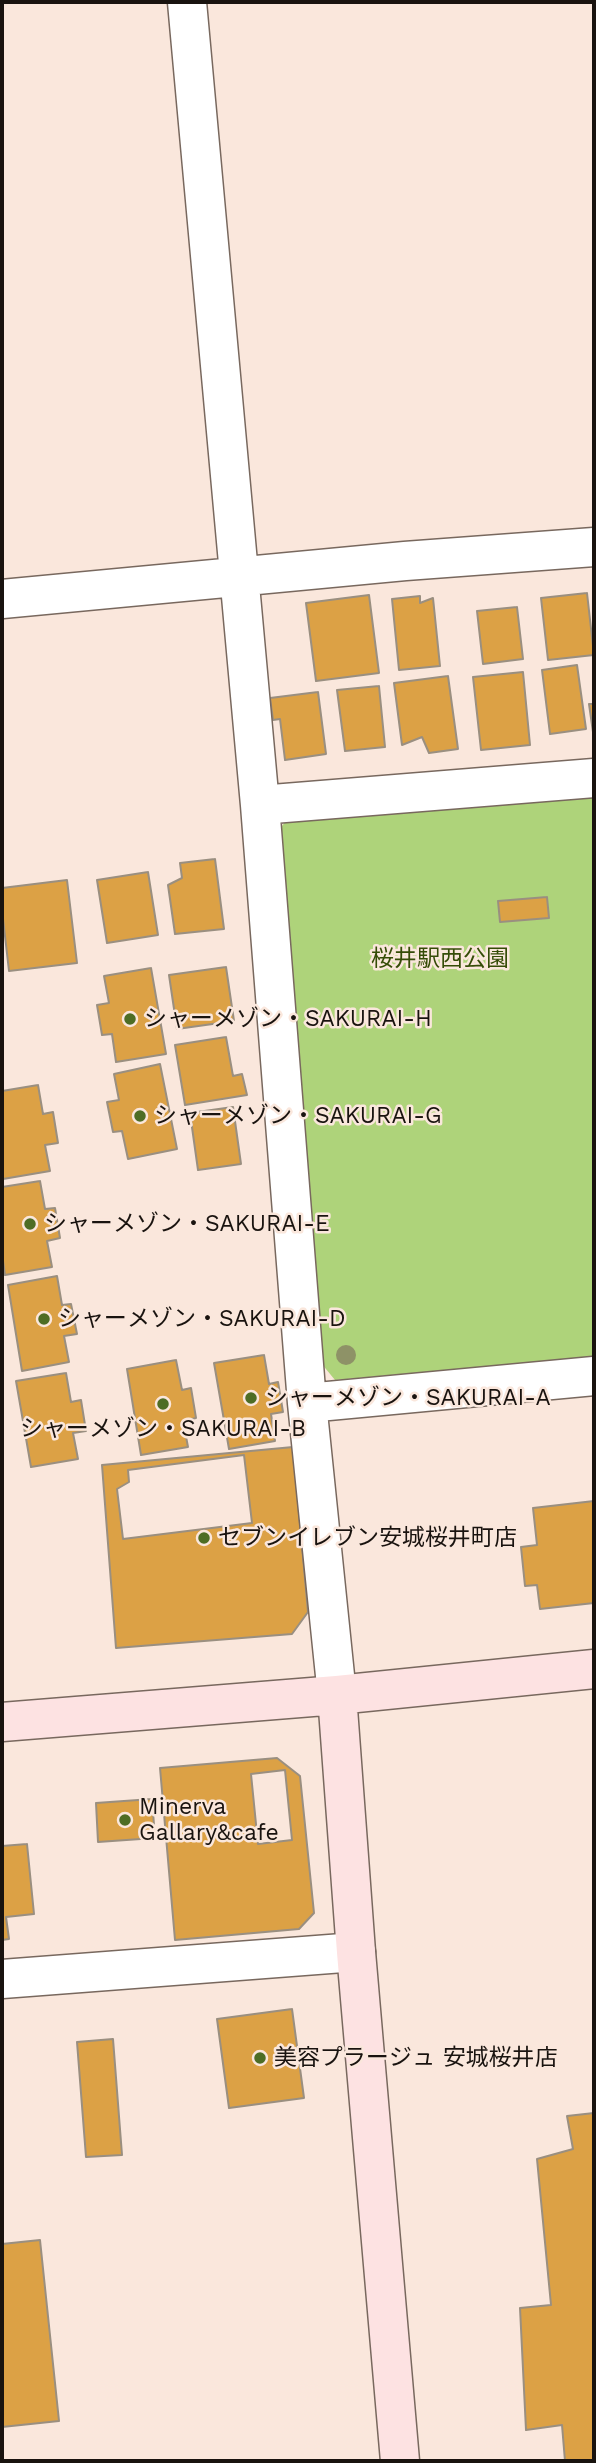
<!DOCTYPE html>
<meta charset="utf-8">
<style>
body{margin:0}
#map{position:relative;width:596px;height:2463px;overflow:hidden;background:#fae7dc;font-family:"Work Sans",sans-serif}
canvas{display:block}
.frame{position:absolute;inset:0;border:4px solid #19130f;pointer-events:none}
</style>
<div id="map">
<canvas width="596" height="2463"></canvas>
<div class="frame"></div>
</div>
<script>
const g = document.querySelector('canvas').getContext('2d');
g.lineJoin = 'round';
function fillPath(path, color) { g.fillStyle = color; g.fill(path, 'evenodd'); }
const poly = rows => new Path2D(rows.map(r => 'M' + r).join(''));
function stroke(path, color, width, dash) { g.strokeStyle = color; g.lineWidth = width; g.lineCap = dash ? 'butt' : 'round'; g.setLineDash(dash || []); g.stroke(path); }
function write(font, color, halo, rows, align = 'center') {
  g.font = font + ' "Work Sans","Noto Sans JP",sans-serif'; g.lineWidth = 5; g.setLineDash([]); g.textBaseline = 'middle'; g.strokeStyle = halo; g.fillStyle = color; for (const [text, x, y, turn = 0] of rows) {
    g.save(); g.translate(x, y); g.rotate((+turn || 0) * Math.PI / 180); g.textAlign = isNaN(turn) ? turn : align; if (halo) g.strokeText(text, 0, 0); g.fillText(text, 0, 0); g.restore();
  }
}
fillPath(poly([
 [594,789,594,1357,335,1380,321,1363,275,835,289,817]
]), '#aed37a');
const building = poly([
 [587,593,594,655,548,660,541,598,587,593],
 [369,595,379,673,316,681,306,603,369,595],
 [420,596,420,603,433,598,440,666,399,670,392,599,420,596],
 [517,607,523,659,483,664,477,611,517,607],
 [577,665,586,729,550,734,542,670,577,665],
 [523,672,530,745,481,750,473,677,523,672],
 [448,676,458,749,429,753,422,737,402,745,394,683,448,676],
 [379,686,385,747,345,751,337,690,379,686],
 [318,692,326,754,285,760,280,719,273,720,270,698,318,692],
 [589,704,594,704,594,732,593,732,589,704],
 [215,859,224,929,175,934,168,885,182,878,180,863,215,859],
 [148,872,158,935,107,943,97,880,148,872],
 [67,880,77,963,9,971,2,910,2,888,67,880],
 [547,897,549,918,500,922,498,901,547,897],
 [226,967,234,1021,177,1029,169,975,226,967],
 [151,968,166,1054,116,1062,112,1034,102,1035,97,1005,109,1003,104,976,151,968],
 [226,1037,233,1076,242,1074,247,1095,185,1105,175,1045,226,1037],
 [160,1064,177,1149,128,1159,122,1131,113,1132,107,1102,119,1100,114,1074,160,1064],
 [38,1085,43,1114,53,1112,58,1143,45,1145,50,1171,3,1179,2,1091,38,1085],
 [233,1107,241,1164,198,1170,190,1113,233,1107],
 [40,1181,45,1209,55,1208,60,1238,47,1241,52,1267,5,1275,2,1254,2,1187,40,1181],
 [57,1276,62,1305,71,1304,77,1334,64,1336,69,1362,22,1371,8,1285,57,1276],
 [264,1355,269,1384,278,1382,283,1412,271,1414,275,1441,229,1449,214,1363,264,1355],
 [176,1360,182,1390,191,1388,196,1418,183,1421,188,1447,141,1455,127,1369,176,1360],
 [66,1373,71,1402,81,1400,86,1431,73,1433,78,1459,31,1467,16,1381,66,1373],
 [293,1447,308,1612,292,1634,116,1648,102,1465,293,1447],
 [244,1455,252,1523,123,1539,117,1489,129,1482,128,1470,244,1455],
 [594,1501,594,1603,540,1609,537,1585,525,1586,521,1547,537,1545,533,1508,594,1501],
 [277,1758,300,1776,314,1913,299,1929,175,1940,160,1768,277,1758],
 [285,1770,292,1840,258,1844,251,1774,285,1770],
 [152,1799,155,1838,98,1842,96,1803,152,1799],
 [27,1844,34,1914,6,1917,9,1939,2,1940,2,1846,27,1844],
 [292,2009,304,2098,229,2108,217,2019,292,2009],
 [113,2039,122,2155,86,2157,77,2042,113,2039],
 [594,2113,594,2461,565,2461,562,2425,526,2430,520,2308,551,2305,537,2159,573,2149,567,2116,594,2113],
 [40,2240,59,2421,2,2427,2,2244,40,2240]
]);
fillPath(building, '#dca145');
stroke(building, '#9a8f80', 2);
const street = poly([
 [187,2,260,805,307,1403,337,1695],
 [2,599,405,561,594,547],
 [260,805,594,778],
 [307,1403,594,1376],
 [2,1979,356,1952]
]);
const secondary = poly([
 [337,1695,356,1952,400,2461],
 [2,1722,337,1695,594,1669]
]);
stroke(street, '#78685e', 41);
stroke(secondary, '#78685e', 41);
stroke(street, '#fff', 38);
stroke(secondary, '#fde2e2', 38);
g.fillStyle = '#8e9267';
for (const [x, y] of [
 [346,1355]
]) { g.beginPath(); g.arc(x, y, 10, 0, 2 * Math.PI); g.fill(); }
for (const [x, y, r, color] of [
 [130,1019,7,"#4e6d24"],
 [140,1116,7,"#4e6d24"],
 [30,1224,7,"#4e6d24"],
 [44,1319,7,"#4e6d24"],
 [251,1398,7,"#4e6d24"],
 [163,1404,7,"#4e6d24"],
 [204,1538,7,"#4e6d24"],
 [125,1820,7,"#4e6d24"],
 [260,2058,7,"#4e6d24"]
]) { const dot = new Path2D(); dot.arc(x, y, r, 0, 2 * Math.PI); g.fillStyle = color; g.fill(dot); stroke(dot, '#fae7dc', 2.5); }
write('23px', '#354c07', '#fae7dc', [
 ["桜井駅西公園",440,959]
]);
write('23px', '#19130f', '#fae7dc', [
 ["シャーメゾン・SAKURAI-H",144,1019],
 ["シャーメゾン・SAKURAI-G",154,1116],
 ["シャーメゾン・SAKURAI-E",44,1224],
 ["シャーメゾン・SAKURAI-D",58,1319],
 ["シャーメゾン・SAKURAI-A",265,1398],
 ["シャーメゾン・SAKURAI-B",163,1429,"center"],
 ["セブンイレブン安城桜井町店",218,1538],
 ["Minerva",139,1807],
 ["Gallary&cafe",139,1833],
 ["美容プラージュ 安城桜井店",274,2058]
], 'left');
</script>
